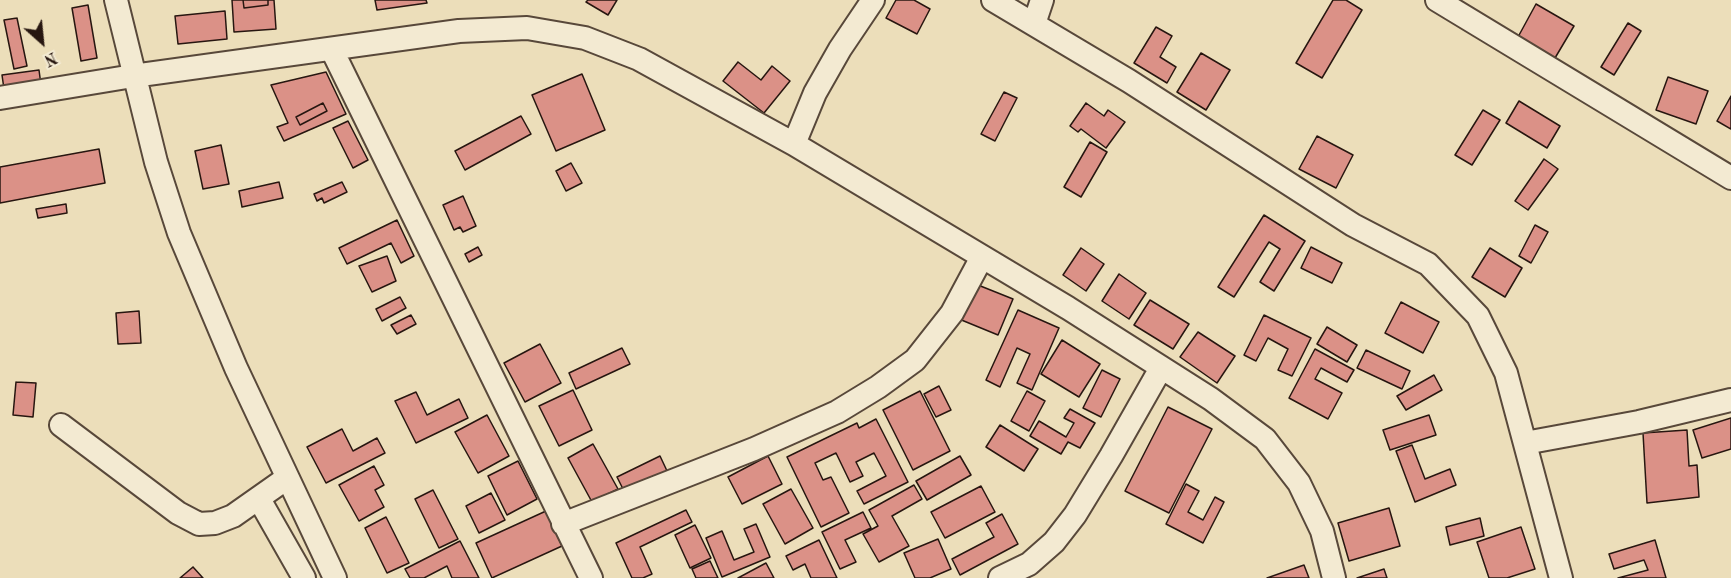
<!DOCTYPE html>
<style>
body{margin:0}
#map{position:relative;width:1731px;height:578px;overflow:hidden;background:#ecdeba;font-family:"Old Standard TT",serif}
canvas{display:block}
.north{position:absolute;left:12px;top:12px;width:60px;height:60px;-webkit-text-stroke:4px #f3ead2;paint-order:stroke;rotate:153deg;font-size:16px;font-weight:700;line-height:24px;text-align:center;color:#271610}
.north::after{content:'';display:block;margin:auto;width:21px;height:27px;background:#271610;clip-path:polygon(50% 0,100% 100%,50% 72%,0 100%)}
</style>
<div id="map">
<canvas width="1731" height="578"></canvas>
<div class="north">N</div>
</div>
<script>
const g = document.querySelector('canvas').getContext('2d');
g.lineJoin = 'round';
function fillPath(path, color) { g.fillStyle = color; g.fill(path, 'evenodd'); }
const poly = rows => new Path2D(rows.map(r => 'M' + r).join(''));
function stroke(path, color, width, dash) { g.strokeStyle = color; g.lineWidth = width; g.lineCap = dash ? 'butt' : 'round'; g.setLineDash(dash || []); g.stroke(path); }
const building = poly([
 [232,0,243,0,244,8,268,5,268,0,274,0,276,29,234,32,232,0],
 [243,0,268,0,268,5,244,8,243,0],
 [375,0,426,0,427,3,377,10,375,0],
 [588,0,617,0,608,15,586,2,588,0],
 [896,0,914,0,930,9,917,34,886,18,896,0],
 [1333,0,1346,0,1362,10,1322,78,1296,63,1333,0],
 [1536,4,1574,26,1555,58,1518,37,1536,4],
 [88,5,97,58,81,61,72,8,88,5],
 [225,11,227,39,178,44,175,16,225,11],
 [17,18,27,66,14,69,4,20,17,18],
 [1628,23,1641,31,1614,75,1601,67,1628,23],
 [1156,27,1172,36,1160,57,1176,67,1167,83,1134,63,1156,27],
 [1201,53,1230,70,1206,110,1177,92,1201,53],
 [738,62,761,80,772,66,790,81,764,113,723,81,738,62],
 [39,70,41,85,4,89,2,75,39,70],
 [326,72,346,114,284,141,277,127,288,123,271,85,326,72],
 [323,103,327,111,300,125,296,117,323,103],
 [582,74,605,130,556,151,532,95,582,74],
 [1668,77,1708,91,1696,124,1656,110,1668,77],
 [1004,92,1017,98,995,141,981,134,1004,92],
 [1731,96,1731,129,1717,121,1731,96],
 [1519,101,1560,126,1547,148,1506,123,1519,101],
 [323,103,327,111,300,125,296,117,323,103],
 [1086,103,1104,116,1108,110,1125,122,1106,148,1081,129,1078,132,1070,126,1086,103],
 [1483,110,1500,120,1472,165,1455,155,1483,110],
 [521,116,531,134,465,170,455,151,521,116],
 [348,121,368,160,353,168,333,128,348,121],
 [1317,136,1353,155,1336,188,1299,169,1317,136],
 [1090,142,1107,152,1081,197,1064,187,1090,142],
 [221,145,229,184,203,189,195,151,221,145],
 [99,149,105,183,0,203,0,167,99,149],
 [1544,159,1558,169,1528,210,1515,201,1544,159],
 [571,163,582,183,566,191,556,171,571,163],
 [279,182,283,198,242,207,239,191,279,182],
 [342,182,347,192,324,203,322,198,317,201,314,194,342,182],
 [463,196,476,226,463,232,460,227,454,230,443,205,463,196],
 [66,204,67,213,38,218,36,209,66,204],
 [1264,215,1305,241,1274,291,1260,282,1280,249,1269,242,1234,297,1218,287,1264,215],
 [397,220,414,256,401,263,391,243,347,264,339,248,397,220],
 [1535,225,1548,232,1531,263,1519,256,1535,225],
 [478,247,482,255,469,262,465,254,478,247],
 [1311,247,1342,263,1332,283,1301,268,1311,247],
 [1081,248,1104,264,1086,291,1063,275,1081,248],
 [1490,248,1522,268,1505,297,1472,277,1490,248],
 [387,256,396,281,372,292,359,266,387,256],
 [1119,274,1146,293,1129,319,1102,301,1119,274],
 [973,283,1013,299,998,335,959,319,973,283],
 [400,297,406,308,382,321,376,309,400,297],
 [1150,300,1189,324,1173,349,1134,325,1150,300],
 [1401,302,1439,322,1423,353,1385,333,1401,302],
 [1018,310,1059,328,1032,390,1017,383,1030,354,1017,348,1000,387,986,380,1018,310],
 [139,311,141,343,118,344,116,313,139,311],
 [411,315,416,324,397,334,391,325,411,315],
 [1264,315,1311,338,1292,376,1278,370,1288,349,1268,338,1256,361,1244,355,1264,315],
 [1327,327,1357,345,1347,362,1317,344,1327,327],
 [1198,332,1235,356,1217,383,1180,357,1198,332],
 [1062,340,1100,364,1079,397,1041,374,1062,340],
 [540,344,561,383,525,402,504,363,540,344],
 [622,348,630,364,576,389,569,373,622,348],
 [1315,349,1354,370,1347,382,1321,368,1315,379,1342,393,1328,419,1289,398,1315,349],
 [1366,350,1410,371,1402,389,1357,368,1366,350],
 [1102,370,1120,379,1101,417,1083,408,1102,370],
 [1434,375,1442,390,1406,410,1397,396,1434,375],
 [16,382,36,383,33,417,13,415,16,382],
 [939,386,951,410,936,417,924,394,939,386],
 [573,390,592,430,559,446,539,406,573,390],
 [920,391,950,451,913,470,883,410,920,391],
 [1027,391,1045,401,1029,431,1011,421,1027,391],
 [416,392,427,415,459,399,468,418,416,443,395,401,416,392],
 [1168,407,1212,429,1169,513,1125,491,1168,407],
 [1070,409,1095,423,1080,448,1068,442,1061,454,1030,436,1039,421,1066,437,1074,423,1064,418,1070,409],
 [487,415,509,456,478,473,455,432,487,415],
 [1429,415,1436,435,1390,450,1383,430,1429,415],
 [1731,418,1731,449,1702,458,1693,430,1731,418],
 [876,419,908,482,864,504,857,491,886,476,874,453,856,462,863,476,850,482,836,453,815,463,823,480,831,477,849,513,821,527,787,457,857,423,859,428,876,419],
 [1000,425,1038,449,1024,471,986,447,1000,425],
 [342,429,353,451,377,438,385,453,326,483,307,447,342,429],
 [1687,430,1689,466,1697,465,1699,497,1647,503,1643,433,1687,430],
 [593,444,618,489,592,502,568,458,593,444],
 [1412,445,1425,479,1450,469,1456,485,1415,502,1396,451,1412,445],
 [660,456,668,473,625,493,617,477,660,456],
 [768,456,782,484,742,504,728,477,768,456],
 [960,456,971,475,927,500,916,481,960,456],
 [518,461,537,499,507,515,488,476,518,461],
 [374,466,384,485,375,490,384,507,359,521,339,485,374,466],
 [1186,484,1199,491,1188,512,1203,520,1215,497,1224,502,1203,543,1166,524,1186,484],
 [914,485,922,499,892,516,909,546,879,562,863,534,878,526,869,510,914,485],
 [981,486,995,512,945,538,931,512,981,486],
 [791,489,813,528,785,544,763,504,791,489],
 [433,490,458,539,439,548,415,499,433,490],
 [491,493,505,520,479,533,466,506,491,493],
 [1389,508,1400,546,1349,561,1338,523,1389,508],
 [686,510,692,522,640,547,652,574,643,578,632,578,616,543,686,510],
 [546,511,562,546,492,578,476,543,546,511],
 [863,512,871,528,845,540,856,562,840,569,822,532,863,512],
 [1002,514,1018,544,960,575,952,559,994,537,986,523,1002,514],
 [386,517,409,563,387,573,365,528,386,517],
 [1480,518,1484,536,1450,545,1446,527,1480,518],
 [756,524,770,557,722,577,706,538,722,531,734,560,754,552,744,529,756,524],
 [695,525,711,558,690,568,675,535,695,525],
 [1521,527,1535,569,1507,578,1489,578,1477,542,1521,527],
 [938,539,951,569,930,578,915,578,904,553,938,539],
 [819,540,837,578,811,578,805,564,793,570,786,556,819,540],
 [1655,540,1666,578,1618,578,1648,570,1644,560,1614,569,1609,554,1655,540],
 [460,541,479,578,452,578,447,566,424,578,410,578,405,569,460,541],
 [710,561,718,578,696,578,692,569,710,561],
 [766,563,774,578,738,578,766,563],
 [1304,565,1309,578,1267,578,1304,565],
 [193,567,203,578,180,578,193,567],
 [1384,569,1387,578,1357,578,1384,569]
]);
fillPath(building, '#db9187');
stroke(building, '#271610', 1.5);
const street = poly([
 [116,0,156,162,179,233,236,368,335,578],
 [993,0,1129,81,1353,225,1428,264,1478,316,1506,373,1561,578],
 [1437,0,1731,178],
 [1034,24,1042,0],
 [332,50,591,578],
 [0,98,133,76,459,31,527,28,585,38,639,59,794,144,1068,308,1211,399,1265,439,1299,483,1322,531,1334,578],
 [794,144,815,93,840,49,873,0],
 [61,425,178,513,199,524,215,523,233,516,287,478],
 [1525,443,1639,422,1731,400],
 [259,499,304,578],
 [563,524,754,449,837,412,878,387,915,360,952,313,982,257],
 [1000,578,1029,564,1054,542,1075,515,1111,456,1161,368]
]);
stroke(street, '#58483a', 26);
stroke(street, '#f3ead2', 22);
</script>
